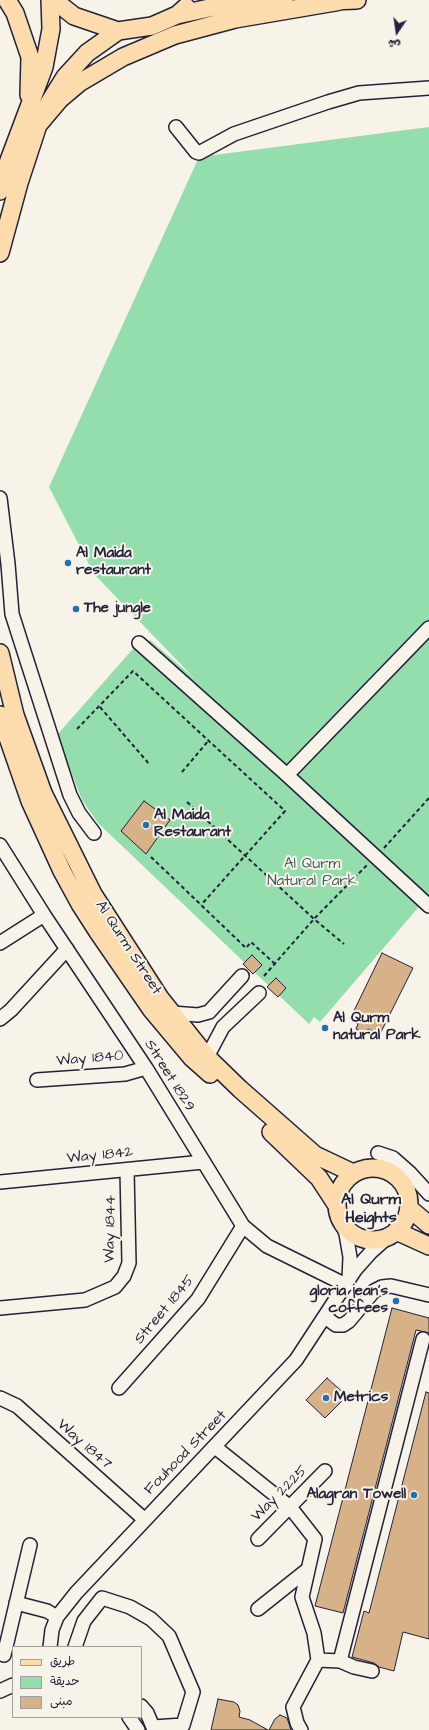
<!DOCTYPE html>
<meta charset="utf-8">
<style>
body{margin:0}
#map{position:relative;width:429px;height:1730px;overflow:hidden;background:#f7f3e8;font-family:"Architects Daughter","Playpen Sans Arabic",sans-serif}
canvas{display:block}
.legend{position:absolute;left:12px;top:1646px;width:130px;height:72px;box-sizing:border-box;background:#f7f3e8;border:1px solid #a29fa3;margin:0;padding:5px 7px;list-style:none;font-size:12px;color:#22223b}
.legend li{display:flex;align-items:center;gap:8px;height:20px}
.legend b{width:20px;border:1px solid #a29fa3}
.north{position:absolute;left:377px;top:12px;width:40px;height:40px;-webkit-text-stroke:3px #f7f3e8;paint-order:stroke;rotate:193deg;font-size:11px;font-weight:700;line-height:16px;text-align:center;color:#22223b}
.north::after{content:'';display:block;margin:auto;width:14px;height:18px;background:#22223b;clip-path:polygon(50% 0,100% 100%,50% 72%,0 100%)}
</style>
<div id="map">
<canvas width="429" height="1730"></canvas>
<ul class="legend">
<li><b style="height:5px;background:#fcdcac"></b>طريق</li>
<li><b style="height:11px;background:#94ddac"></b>حديقة</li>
<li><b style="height:11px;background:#d7b289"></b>مبنى</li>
</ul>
<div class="north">ش</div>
</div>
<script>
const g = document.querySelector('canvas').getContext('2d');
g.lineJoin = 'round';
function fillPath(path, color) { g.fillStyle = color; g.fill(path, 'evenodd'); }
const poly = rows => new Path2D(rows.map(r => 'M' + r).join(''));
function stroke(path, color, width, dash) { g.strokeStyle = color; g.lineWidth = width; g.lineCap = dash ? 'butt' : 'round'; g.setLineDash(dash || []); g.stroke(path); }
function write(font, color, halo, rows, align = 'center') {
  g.font = font + ' "Architects Daughter",sans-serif'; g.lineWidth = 4; g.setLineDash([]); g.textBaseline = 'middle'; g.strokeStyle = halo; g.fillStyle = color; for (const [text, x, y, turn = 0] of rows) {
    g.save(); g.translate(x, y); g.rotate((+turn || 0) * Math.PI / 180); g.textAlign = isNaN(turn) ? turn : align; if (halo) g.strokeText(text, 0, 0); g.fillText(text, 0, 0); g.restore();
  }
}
fillPath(poly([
 [429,127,429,895,320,1022,314,1017,309,1024,98,823,82,800,57,735,139,642,144,646,150,640,195,679,94,574,49,487,199,157]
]), '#94ddac');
const building = poly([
 [144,801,170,820,146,854,121,831,144,801],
 [382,953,413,968,380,1034,368,1029,366,1034,356,1029,358,1024,350,1019,382,953],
 [252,955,262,965,253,974,243,964,252,955],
 [276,978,286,988,278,997,267,987,276,978],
 [392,1308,429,1318,429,1333,416,1330,343,1613,315,1606,392,1308],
 [327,1378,347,1396,325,1418,306,1400,327,1378],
 [426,1392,429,1393,429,1639,403,1632,394,1671,379,1667,374,1663,352,1657,364,1611,369,1613,426,1392],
 [218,1699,234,1702,238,1705,240,1711,239,1717,250,1720,268,1730,211,1730,218,1699],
 [280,1715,287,1718,291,1730,269,1730,275,1719,280,1715]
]);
fillPath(building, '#d7b289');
stroke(building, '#22223b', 1);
const minor = poly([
 [176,127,196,152,199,153,234,134,328,102,359,93,429,88],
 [0,498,8,564,12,614,70,795,79,813,94,833],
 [139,643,287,775,429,906],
 [287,775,429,628],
 [0,845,44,915,146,1068,243,1226,267,1246,346,1285],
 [0,943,44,915],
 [172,1013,198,1015,209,1012,242,976],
 [0,1019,11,1010,67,949],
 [207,1057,223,1027,259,993],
 [37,1080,125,1074,146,1068],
 [378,1153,393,1158,410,1173,429,1194],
 [0,1182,203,1162],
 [342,1223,346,1234,350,1257,349,1280],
 [0,1308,85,1300,115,1287,124,1276,129,1263,127,1170],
 [325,1317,336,1325,343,1325,349,1321,374,1291,382,1287,391,1286,429,1295],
 [119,1388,198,1299,243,1226],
 [0,1398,17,1406,145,1520],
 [215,1447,290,1507,315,1539,302,1597,314,1633,318,1660,293,1707,297,1723,301,1730],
 [258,1539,325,1471],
 [16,1603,47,1611,57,1617],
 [258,1609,307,1570],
 [50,1647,52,1630,57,1617,76,1593,296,1360,355,1270,371,1252,389,1236],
 [75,1647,84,1621,102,1598,130,1607,151,1619,169,1636,193,1692,183,1725,153,1727,147,1713,141,1706],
 [4,1655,30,1545],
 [318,1660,340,1661,354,1667,372,1671],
 [340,1661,423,1339],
 [0,1691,13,1685],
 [129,1717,138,1730]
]);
const major = poly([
 [7,0,15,13,30,57,29,95],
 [54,0,74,16,118,31,152,26,177,15,186,7],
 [330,1,357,0],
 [177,15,228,4,284,1],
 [38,125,60,99,79,83,123,57,175,35,235,19,341,1],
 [0,191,5,171,44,67,51,29,50,0],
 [0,253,19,183,38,125,49,103,65,77,87,53,118,31],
 [0,653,15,715,43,793,93,894,160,998,207,1057,240,1089,315,1155,353,1173],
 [0,715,30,801,62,871,80,904,98,932,151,1009,192,1058,210,1074],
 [271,1132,319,1178,336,1204],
 '337 1204a36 36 0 1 1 72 0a36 36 0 1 1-72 0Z',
 [409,1208,429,1225],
 [396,1231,429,1246]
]);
stroke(minor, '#22223b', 16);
stroke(major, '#22223b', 20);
stroke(poly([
 [100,707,150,765],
 [77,729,133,671,285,811,201,905],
 [182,772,209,740],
 [187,802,314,919,344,944],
 [384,848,429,798],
 [151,857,246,948,251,942,275,964],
 [264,976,314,919,367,865]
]), '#22223b', 2, [4, 3]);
stroke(minor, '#f7f3e8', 13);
stroke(major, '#fcdcac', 17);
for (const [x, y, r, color] of [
 [68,563,4,"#1f6fb2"],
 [76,609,4,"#1f6fb2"],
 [146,825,4,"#1f6fb2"],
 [325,1028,4,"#1f6fb2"],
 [396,1301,4,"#1f6fb2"],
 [326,1398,4,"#1f6fb2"],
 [414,1495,4,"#1f6fb2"]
]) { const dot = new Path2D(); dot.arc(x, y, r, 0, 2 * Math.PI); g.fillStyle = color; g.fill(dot); stroke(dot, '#f7f3e8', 1.5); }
write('bold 15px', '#22223b', '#f7f3e8', [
 ["Al Maida",76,554],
 ["restaurant",76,571],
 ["The jungle",84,609],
 ["Al Maida",154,816],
 ["Restaurant",154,833],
 ["Al Qurm",333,1019],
 ["natural Park",333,1036],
 ["gloria jean's",388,1292,"right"],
 ["coffees",388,1309,"right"],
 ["Metrics",334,1398],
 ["Alagran Towell",406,1495,"right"]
], 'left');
write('15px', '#445a5d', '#f7f3e8', [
 ["Al Qurm",312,865],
 ["Natural Park",312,882]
]);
write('15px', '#22223b', '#f7f3e8', [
 ["Al Qurm Street",128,948,57],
 ["Way 1840",90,1059,-5],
 ["Street 1829",169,1076,58],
 ["Way 1842",100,1156,-6],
 ["Way 1844",111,1229,-89],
 ["Street 1845",165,1310,-50],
 ["Way 1847",84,1445,41],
 ["Fouhood Street",186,1453,-46],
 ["Way 2225",280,1494,-45]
]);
write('bold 16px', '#22223b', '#f7f3e8', [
 ["Al Qurm",371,1201],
 ["Heights",371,1219]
]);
</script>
